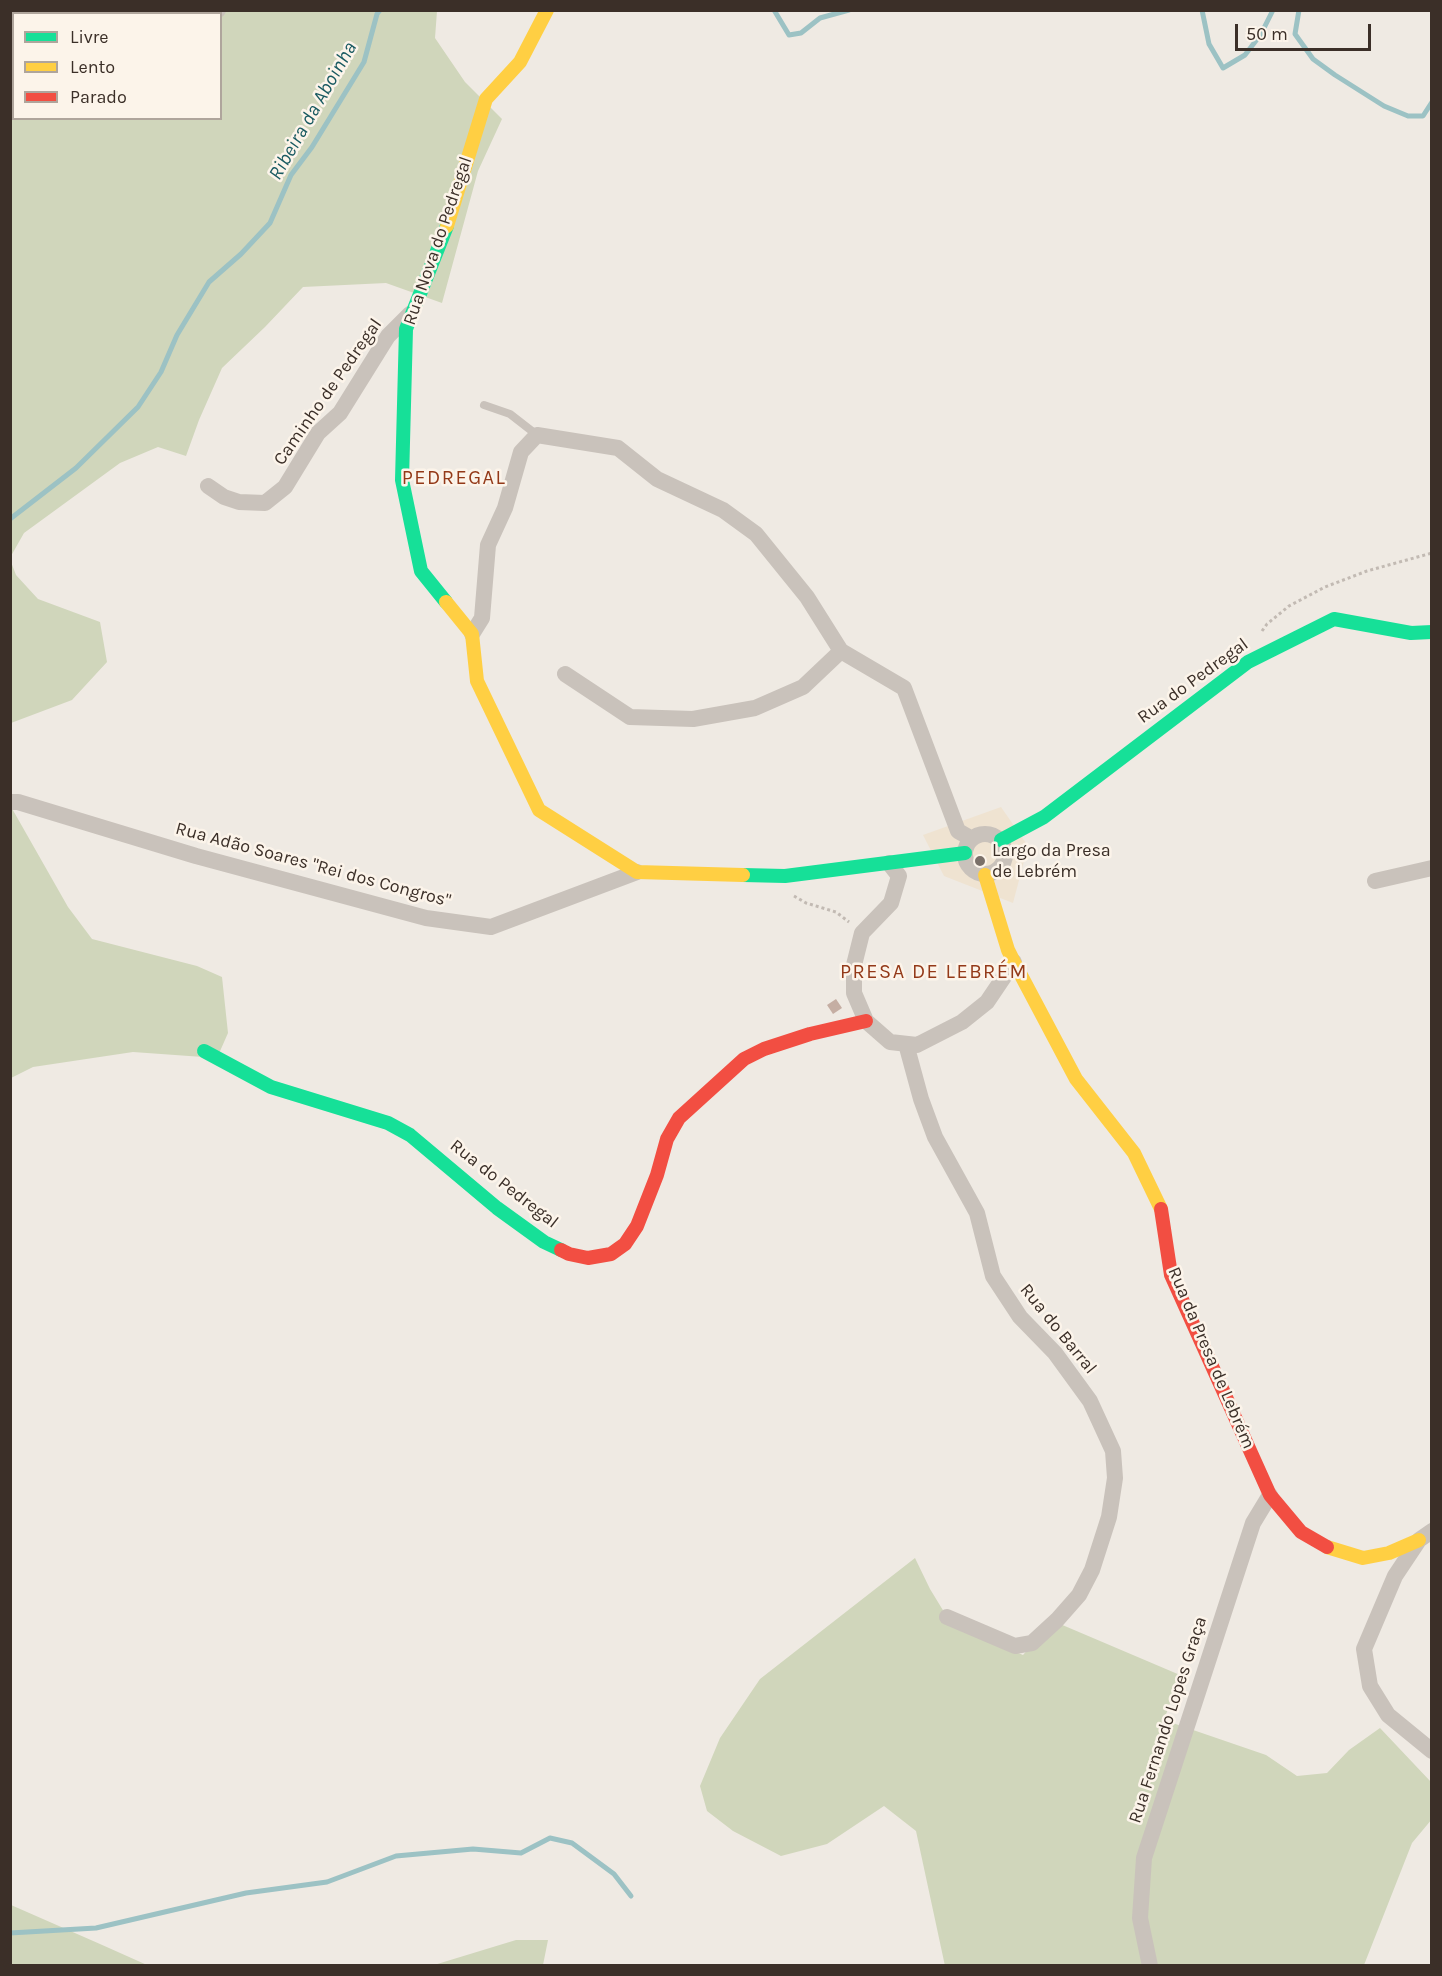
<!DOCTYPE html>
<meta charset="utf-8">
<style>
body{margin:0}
#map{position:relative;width:1442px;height:1976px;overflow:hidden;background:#efeae3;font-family:Karla,sans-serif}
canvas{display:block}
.frame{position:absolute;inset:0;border:12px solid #3b2f28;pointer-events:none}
.legend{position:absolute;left:12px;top:12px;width:210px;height:108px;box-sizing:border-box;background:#fcf4ea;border:2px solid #afa59c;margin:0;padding:8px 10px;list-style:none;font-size:18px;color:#3b2f28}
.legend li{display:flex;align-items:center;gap:12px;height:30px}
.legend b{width:30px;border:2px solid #afa59c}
.scale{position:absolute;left:1235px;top:24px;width:136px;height:27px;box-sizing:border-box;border:3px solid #3b2f28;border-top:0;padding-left:8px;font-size:18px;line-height:21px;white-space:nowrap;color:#3b2f28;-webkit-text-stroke:4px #fcf4ea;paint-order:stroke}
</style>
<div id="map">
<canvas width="1442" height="1976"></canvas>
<div class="frame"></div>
<ul class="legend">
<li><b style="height:8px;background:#16e098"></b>Livre</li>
<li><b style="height:8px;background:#ffcf43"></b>Lento</li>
<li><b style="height:8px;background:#f24e42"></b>Parado</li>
</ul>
<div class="scale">50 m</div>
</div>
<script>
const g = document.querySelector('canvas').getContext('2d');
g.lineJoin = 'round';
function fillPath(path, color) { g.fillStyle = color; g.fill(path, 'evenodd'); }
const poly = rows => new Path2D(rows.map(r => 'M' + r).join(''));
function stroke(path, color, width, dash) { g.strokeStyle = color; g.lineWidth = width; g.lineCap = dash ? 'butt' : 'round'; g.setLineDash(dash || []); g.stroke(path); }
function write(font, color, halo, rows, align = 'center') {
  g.font = font + ' Karla,sans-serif'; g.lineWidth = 5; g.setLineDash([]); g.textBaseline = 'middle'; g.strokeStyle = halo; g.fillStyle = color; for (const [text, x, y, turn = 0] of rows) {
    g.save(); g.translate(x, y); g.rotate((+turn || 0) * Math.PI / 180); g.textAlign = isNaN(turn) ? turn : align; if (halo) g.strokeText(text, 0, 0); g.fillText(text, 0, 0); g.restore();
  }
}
fillPath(poly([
 [10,11,437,11,435,38,465,82,502,119,478,171,442,303,386,283,303,287,265,327,222,368,199,420,186,456,158,447,120,463,24,533,11,556],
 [14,14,220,14,220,118,14,118],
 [11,562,16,575,38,599,100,622,107,662,72,700,11,723],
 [10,805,68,907,92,939,197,966,222,977,228,1033,217,1058,133,1052,33,1067,11,1078],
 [915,1558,930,1589,952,1625,1023,1655,1053,1621,1180,1675,1164,1720,1266,1755,1297,1776,1327,1773,1349,1750,1380,1728,1431,1782,1432,1819,1412,1843,1364,1965,945,1966,916,1831,884,1806,827,1844,781,1856,733,1831,707,1811,700,1786,720,1738,760,1679],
 [11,1905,100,1944,147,1965,11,1965],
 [516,1940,548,1940,543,1965,434,1965]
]), '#d0d6bb');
fillPath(poly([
 [1001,807,1028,846,1013,903,944,876,923,835]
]), '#efe3d1');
stroke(poly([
 [774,10,789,35,801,33,820,18,849,10],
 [1202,10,1209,44,1223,68,1245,55,1261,34,1273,10],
 [1299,10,1295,34,1313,59,1335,75,1384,106,1408,116,1423,116,1432,102],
 [10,519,76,468,138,407,161,372,177,335,209,282,241,254,270,223,291,175,312,147,364,62,377,14,380,10],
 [10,1933,96,1928,246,1893,327,1882,396,1856,473,1849,521,1853,550,1838,572,1843,614,1874,631,1896]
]), '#9cc2c4', 5);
fillPath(poly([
 [836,999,842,1008,833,1014,827,1005]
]), '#c5aea3');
stroke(poly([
 [1262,631,1267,624,1289,606,1325,587,1367,571,1432,553],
 [794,896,806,903,836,912,849,922]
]), '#c2bab3', 3, [3, 3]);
stroke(poly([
 [10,13,13,10],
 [484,405,510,414,537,435]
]), '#c9c2bb', 8);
stroke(poly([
 [198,14,210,13,218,10],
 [10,35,14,34],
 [208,486,224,497,239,502,265,503,285,487,318,433,340,413,388,336,410,314],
 [472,634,482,618,488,545,505,508,521,452,537,435,618,448,657,479,723,510,756,534,807,597,841,651,904,688,958,831,972,839],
 [565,674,630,717,693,719,755,708,803,687,841,651],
 [10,802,18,802,196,856,426,918,491,927,637,872],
 '965 854a20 20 0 1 1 40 0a20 20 0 1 1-40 0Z',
 [889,863,899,876,891,903,862,933,854,965,854,993,866,1021,890,1042,917,1045,962,1022,987,1002,1014,962],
 [1375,881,1432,868],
 [906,1044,921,1099,935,1137,977,1213,993,1276,1020,1317,1055,1353,1090,1401,1113,1451,1115,1478,1109,1517,1092,1570,1079,1595,1057,1620,1032,1643,1015,1646,947,1617],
 [1432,1531,1419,1540,1395,1576,1364,1649,1370,1686,1388,1715,1432,1751],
 [1150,1966,1140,1918,1144,1858,1253,1523,1270,1495]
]), '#c9c2bb', 16);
stroke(poly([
 [446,602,421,571,402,480,406,329,447,226],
 [1001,840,1044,817,1248,662,1334,619,1411,633,1432,632],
 [743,875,785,876,965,853],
 [204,1051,271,1087,388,1123,410,1135,497,1208,544,1242,561,1250]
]), '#16e098', 14);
stroke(poly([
 [447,226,486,99,520,62,547,10],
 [446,602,472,634,477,681,539,810,637,872,743,875],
 [985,875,1008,950,1014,962,1076,1079,1134,1153,1161,1209],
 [1327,1547,1363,1558,1389,1553,1419,1540]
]), '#ffcf43', 14);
stroke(poly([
 [1161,1209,1171,1275,1270,1495,1301,1532,1327,1547],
 [561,1250,569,1254,588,1258,611,1254,625,1244,637,1226,657,1175,667,1139,679,1118,744,1059,764,1049,810,1034,866,1021]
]), '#f24e42', 14);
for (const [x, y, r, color] of [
 [980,861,6,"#7a7069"]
]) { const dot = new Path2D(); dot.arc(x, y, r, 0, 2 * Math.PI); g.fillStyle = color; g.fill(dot); stroke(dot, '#fcf4ea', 2); }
write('18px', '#3b2f28', '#fcf4ea', [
 ["Rua Nova do Pedregal",438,241,-71],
 ["Caminho de Pedregal",328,392,-55],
 ["Rua do Pedregal",1193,681,-36],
 ["Rua Adão Soares \"Rei dos Congros\"",313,865,15],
 ["Rua do Pedregal",504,1184,38],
 ["Rua do Barral",1058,1329,51],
 ["Rua da Presa de Lebrém",1211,1358,67],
 ["Rua Fernando Lopes Graça",1168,1720,-72]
]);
write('18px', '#3b2f28', '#fcf4ea', [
 ["Largo da Presa",992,851],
 ["de Lebrém",992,872]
], 'left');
write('italic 20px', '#195a61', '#fcf4ea', [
 ["Ribeira da Aboinha",313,111,-60]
]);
g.letterSpacing = '1.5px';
write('20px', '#933918', '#fcf4ea', [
 ["PEDREGAL",454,478],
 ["PRESA DE LEBRÉM",934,972]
]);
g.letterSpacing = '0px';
</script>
